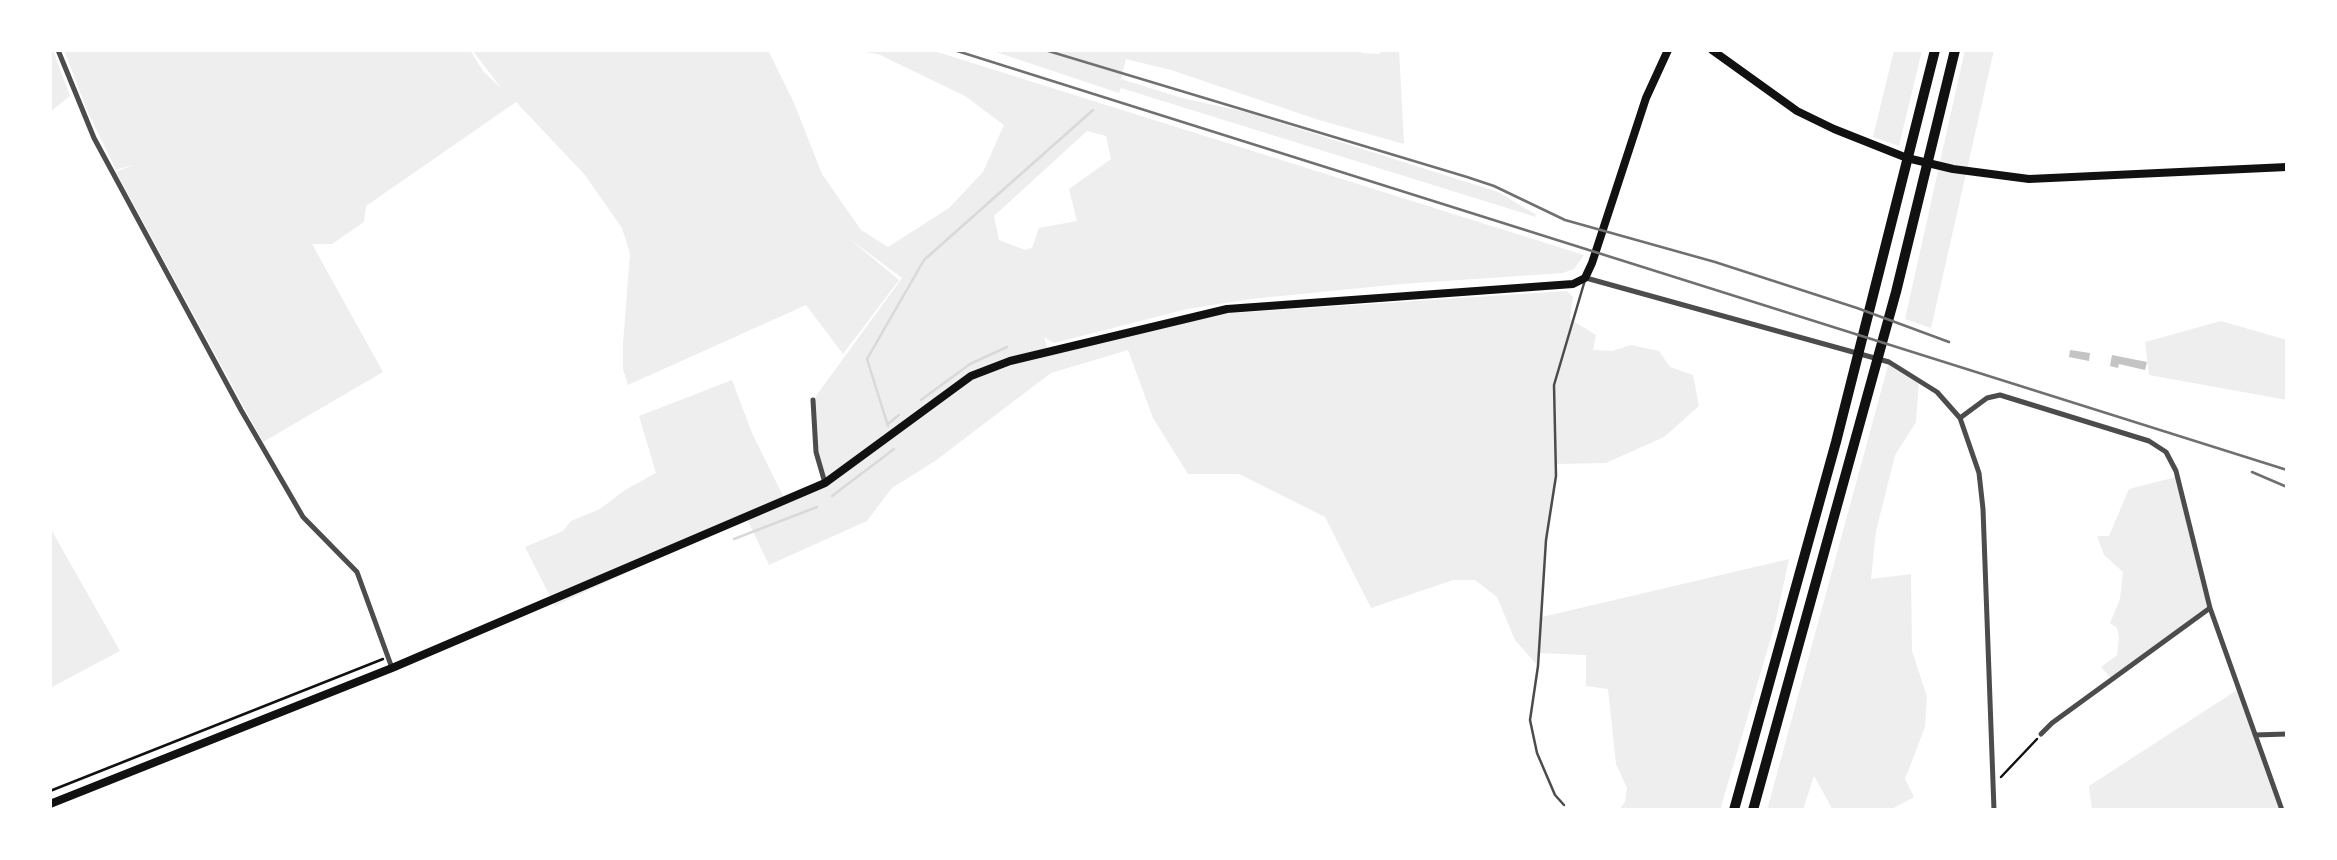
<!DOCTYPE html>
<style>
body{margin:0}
#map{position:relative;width:2337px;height:860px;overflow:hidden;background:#fff;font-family:"Source Sans 3",sans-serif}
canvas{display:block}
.frame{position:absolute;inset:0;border:52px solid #fff;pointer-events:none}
</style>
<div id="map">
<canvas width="2337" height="860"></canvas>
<div class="frame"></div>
</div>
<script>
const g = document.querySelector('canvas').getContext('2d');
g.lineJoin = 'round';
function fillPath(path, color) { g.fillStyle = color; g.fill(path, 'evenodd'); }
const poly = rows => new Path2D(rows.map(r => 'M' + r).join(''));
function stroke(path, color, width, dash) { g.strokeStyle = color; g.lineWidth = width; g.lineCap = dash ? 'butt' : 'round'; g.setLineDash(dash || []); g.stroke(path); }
fillPath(poly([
 [50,50,53,50,70,96,50,112],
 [64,50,470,50,483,71,502,89,472,50,768,50,794,103,822,174,861,230,888,247,949,208,983,172,1004,125,965,96,878,54,852,50,931,50,1584,255,1574,269,1563,273,1401,284,1251,299,1187,309,1054,343,1044,337,1049,354,1219,314,1567,291,1573,297,1570,319,1596,335,1593,350,1612,351,1631,345,1659,351,1670,367,1693,375,1699,406,1664,437,1606,463,1557,464,1546,540,1542,617,1789,559,1775,624,1720,810,1619,810,1625,802,1627,788,1616,764,1608,689,1586,686,1586,655,1539,653,1538,666,1515,640,1497,597,1475,580,1453,580,1371,608,1325,517,1239,474,1188,474,1153,418,1128,350,1051,373,935,461,892,488,867,521,769,565,746,517,555,606,525,547,563,531,571,521,600,509,625,490,656,473,639,416,732,380,752,433,785,500,824,483,820,473,813,400,902,278,847,237,899,280,843,354,806,305,628,385,623,369,623,344,630,254,622,228,585,175,516,102,366,206,364,222,332,244,312,244,383,372,263,442,116,172,135,164,116,170,87,110],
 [1087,131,1106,136,1111,159,1069,189,1077,221,1039,228,1032,248,1025,250,999,240,994,216],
 [990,50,1362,50,1362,53,1380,54,1381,50,1399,50,1404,144,1319,120,1171,70,1126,59,1121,79,1182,98,1246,112,1498,192,1535,214,1536,217,1121,88,1119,93],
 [1894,50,1922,50,1899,146,1873,137],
 [1965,50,1994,50,1931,328,1905,319],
 [2221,321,2287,340,2287,400,2149,375,2145,342],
 [1889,362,1919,379,1916,422,1895,455,1876,531,1871,579,1911,574,1912,651,1927,697,1925,727,1905,779,1914,797,1890,810,1833,810,1814,776,1803,810,1767,810],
 [2176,477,2209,608,2112,679,2101,667,2117,655,2119,638,2117,628,2110,623,2120,599,2123,572,2104,555,2097,536,2109,536,2129,489],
 [52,531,120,651,50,688,50,533],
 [2237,690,2281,810,2092,810,2089,786]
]), '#eee');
stroke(poly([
 [921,400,970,364,1007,347],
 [889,423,899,415],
 [888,426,867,359,924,260,1093,110],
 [832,496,894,449],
 [734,539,817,507]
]), '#d9d9d9', 2.5);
fillPath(poly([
 [2070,350,2090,353,2089,361,2069,357],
 [2112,355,2147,362,2145,370,2119,364,2118,368,2110,366]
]), '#c4c4c4');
stroke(poly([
 [2001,777,2037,739],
 [50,791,383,659]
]), '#111', 2.5);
stroke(poly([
 [1564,805,1555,795,1537,753,1530,720,1538,666,1546,540,1556,476,1554,385,1585,280]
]), '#4c4c4c', 2.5);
stroke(poly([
 [58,50,94,138,241,410,303,517,357,572,392,668],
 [1586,278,1889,362,1937,392,1960,418,1979,473,1983,509,1994,810],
 [813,400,816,452,825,483],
 [1960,418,1987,398,2000,395,2149,441,2166,452,2176,471,2210,608,2282,810],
 [2041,734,2052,723,2210,608],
 [2255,735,2287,734]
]), '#4c4c4c', 5);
stroke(poly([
 [1712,50,1797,111,1834,129,1907,158,1953,169,2029,179,2287,167],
 [50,804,392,668,825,483,971,376,1010,361,1227,309,1573,284,1585,278,1592,263,1646,98,1668,50]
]), '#111', 8);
stroke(poly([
 [1734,810,1836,442,1935,50],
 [1753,810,1896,292,1955,50]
]), '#111', 10);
stroke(poly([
 [954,50,2287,470],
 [1045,50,1467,177,1494,186,1565,220,1715,262,1857,308,1949,342],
 [2252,472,2287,487]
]), '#707070', 2.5);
</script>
